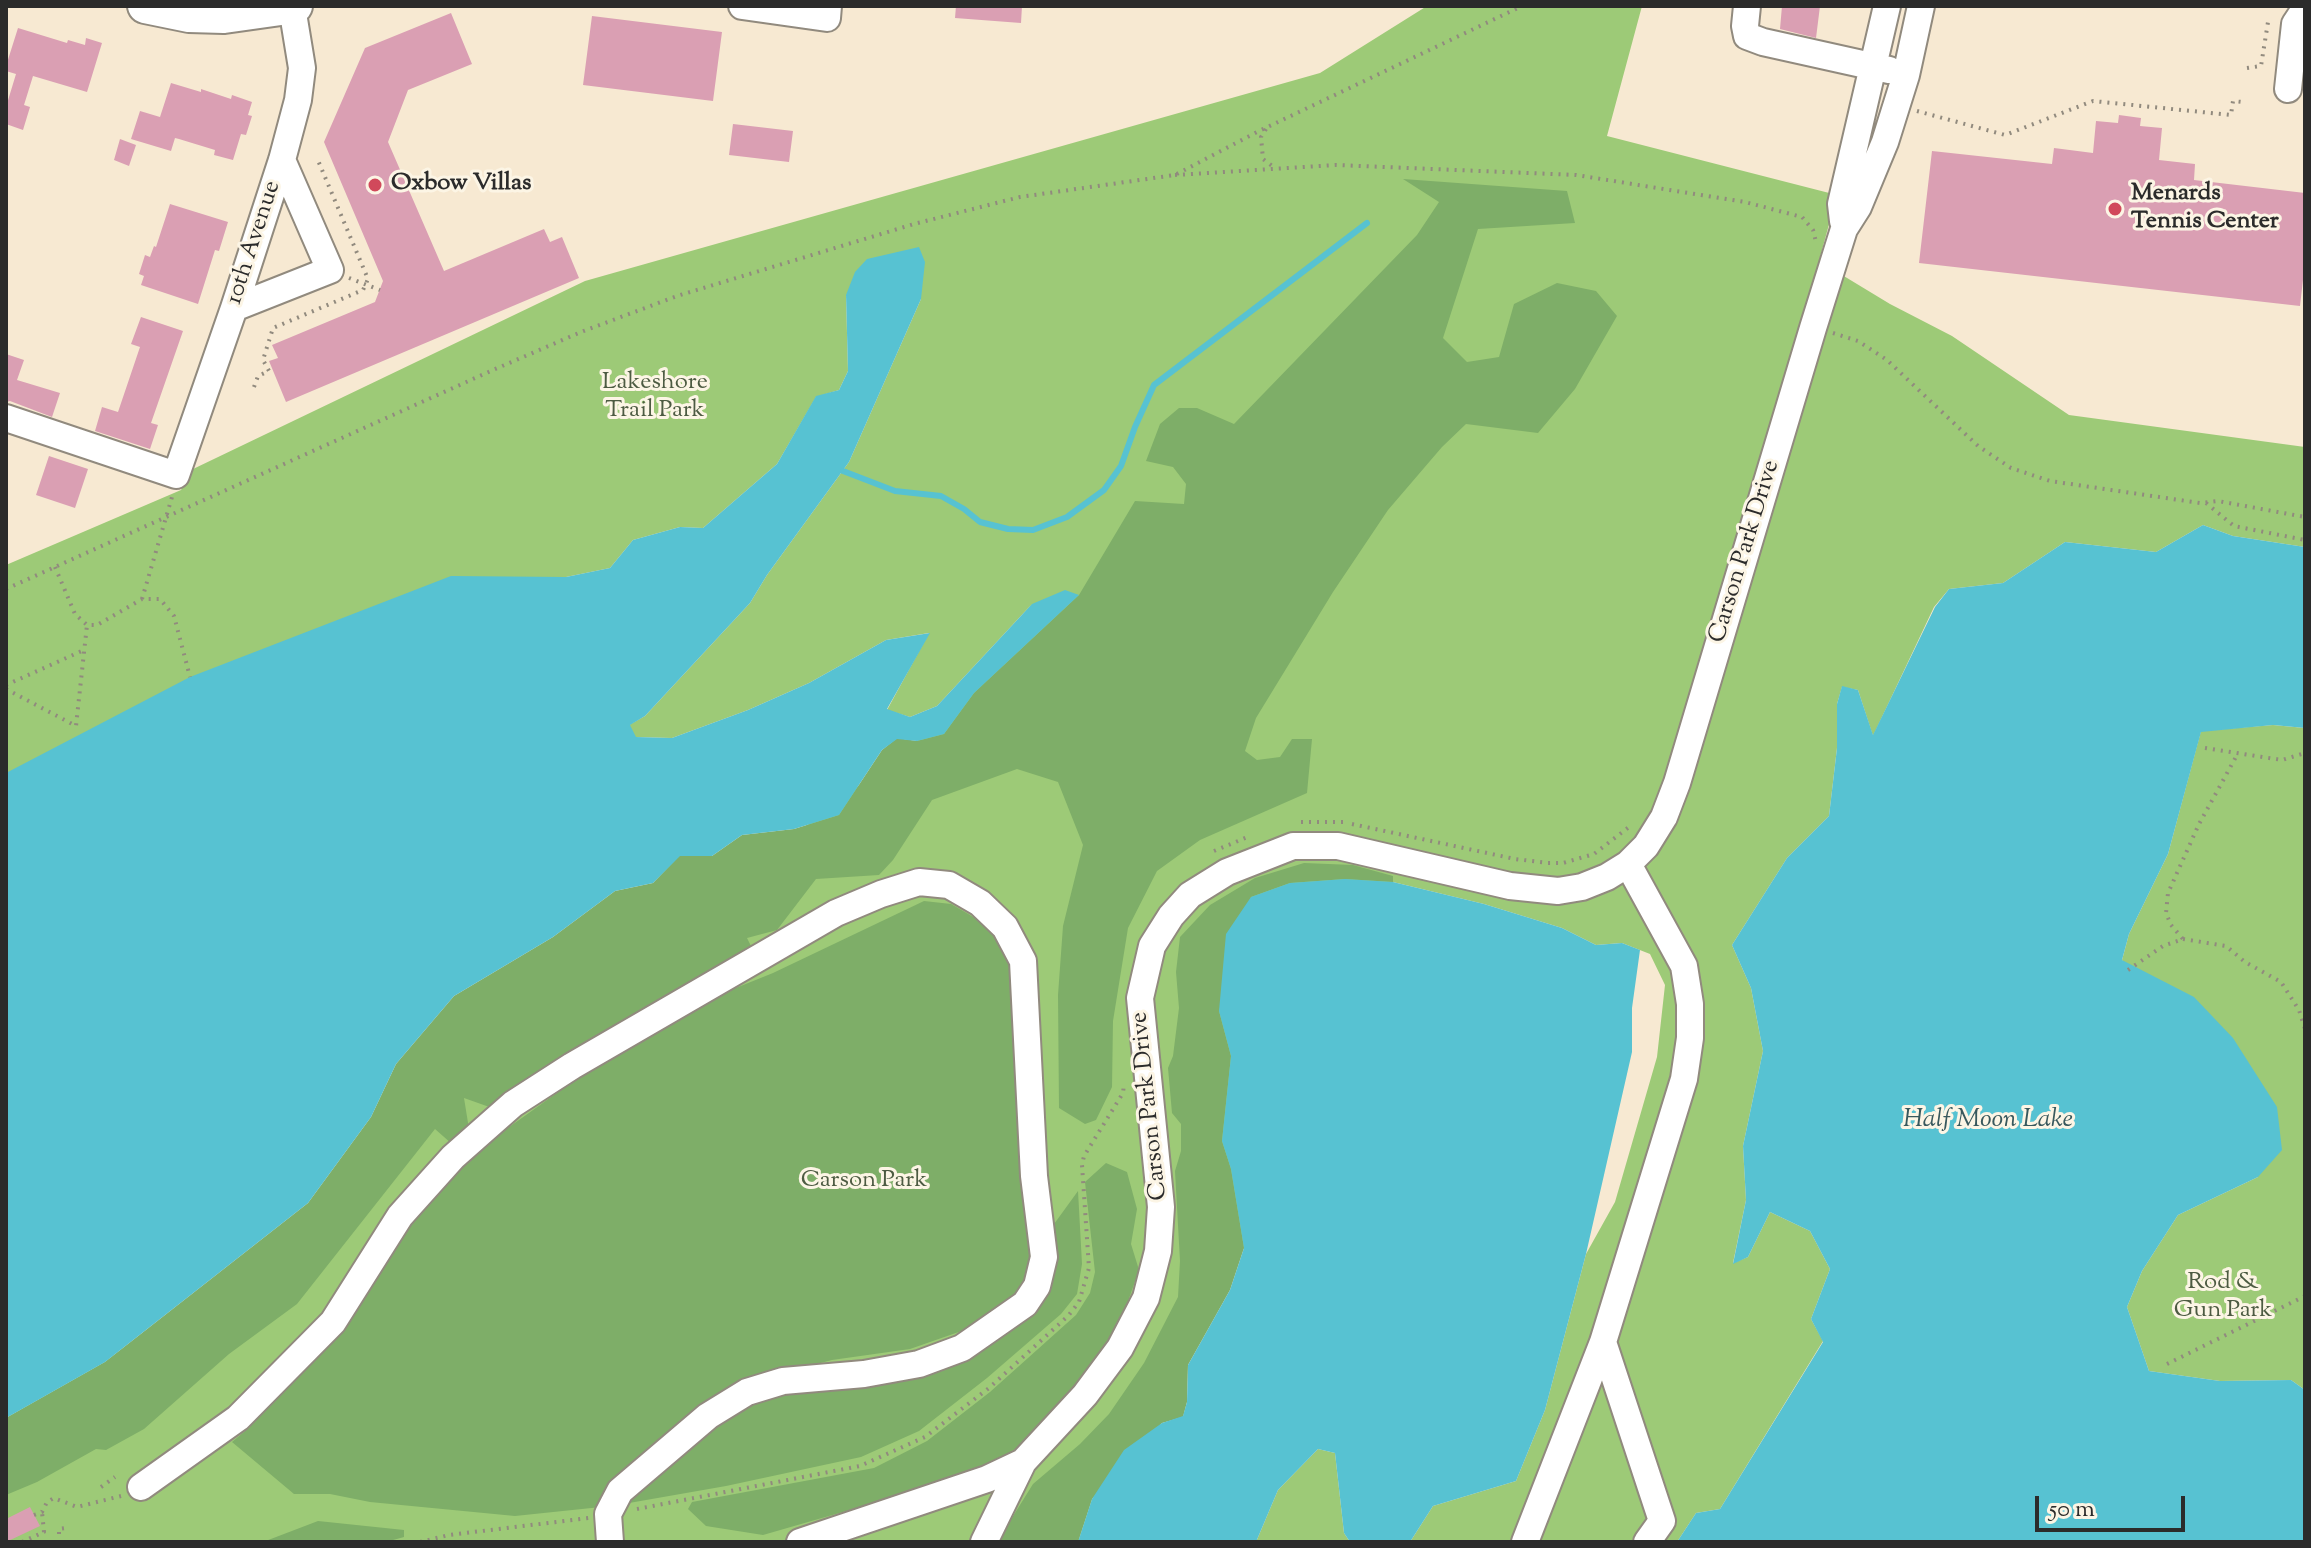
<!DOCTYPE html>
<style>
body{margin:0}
#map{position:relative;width:2311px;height:1548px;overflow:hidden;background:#f7e9d2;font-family:"Sorts Mill Goudy",serif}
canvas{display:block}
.frame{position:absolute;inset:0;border:8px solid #2b2b2b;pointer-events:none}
.scale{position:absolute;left:2035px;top:1496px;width:150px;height:36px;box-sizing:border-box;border:4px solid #2b2b2b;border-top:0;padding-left:10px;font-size:24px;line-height:28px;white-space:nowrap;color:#2b2b2b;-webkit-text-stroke:6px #fcf5e5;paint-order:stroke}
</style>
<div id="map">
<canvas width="2311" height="1548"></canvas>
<div class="frame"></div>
<div class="scale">50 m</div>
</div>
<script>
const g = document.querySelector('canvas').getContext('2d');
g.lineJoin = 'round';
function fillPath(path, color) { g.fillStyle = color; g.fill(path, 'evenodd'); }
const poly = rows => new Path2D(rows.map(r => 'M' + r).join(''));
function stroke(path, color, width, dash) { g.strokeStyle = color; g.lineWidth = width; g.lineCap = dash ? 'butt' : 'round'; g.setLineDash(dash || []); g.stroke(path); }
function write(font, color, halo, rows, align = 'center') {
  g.font = font + ' "Sorts Mill Goudy",serif'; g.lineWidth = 6; g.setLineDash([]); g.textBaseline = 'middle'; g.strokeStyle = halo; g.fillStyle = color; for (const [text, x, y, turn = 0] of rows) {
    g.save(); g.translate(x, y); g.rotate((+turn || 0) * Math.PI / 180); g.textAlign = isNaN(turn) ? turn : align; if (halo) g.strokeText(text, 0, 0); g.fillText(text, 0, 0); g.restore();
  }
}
fillPath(poly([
 [1427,6,1642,6,1607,136,1837,195,1819,261,1890,304,1952,336,2069,415,2305,447,2305,547,2233,536,2203,525,2156,552,2065,542,2003,583,1949,589,1934,607,1873,736,1858,690,1842,687,1837,704,1837,748,1829,816,1787,858,1732,945,1751,988,1763,1051,1743,1146,1746,1200,1733,1263,1748,1257,1770,1212,1810,1231,1830,1269,1811,1319,1823,1341,1720,1509,1696,1513,1677,1542,1410,1542,1433,1506,1516,1481,1545,1410,1586,1254,1615,1202,1657,1057,1665,985,1650,954,1622,943,1596,945,1562,928,1484,904,1393,882,1244,1248,1092,1499,1078,1542,6,1542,6,1418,105,1362,917,741,1032,604,937,706,910,717,887,710,929,633,886,640,809,683,748,710,672,738,635,737,629,725,645,716,750,603,767,575,849,462,921,299,846,295,848,371,839,390,816,397,777,464,703,528,680,527,633,540,610,568,566,577,451,577,6,778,6,565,181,490,191,470,585,281,1320,73],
 [2273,725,2305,728,2305,1390,2291,1380,2220,1381,2149,1371,2127,1307,2142,1271,2178,1215,2258,1177,2122,960,2129,934,2168,854,2201,731],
 [1318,1449,1335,1453,1344,1533,1350,1542,1256,1542,1278,1490]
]), '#9dca77');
fillPath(poly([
 [1403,179,1567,191,1575,223,1478,229,1443,338,1467,362,1499,357,1514,304,1557,283,1596,291,1617,316,1575,389,1538,433,1466,424,1442,447,1388,510,1333,592,1256,718,1245,751,1257,760,1280,757,1292,739,1312,739,1307,793,1200,840,1157,871,1128,928,1113,1021,1112,1087,1096,1120,1085,1124,1059,1108,1058,995,1063,926,1083,845,1058,782,1017,769,932,800,893,860,879,875,816,879,777,930,747,938,753,950,534,1074,495,1109,464,1098,469,1129,452,1144,435,1129,297,1304,229,1354,144,1429,106,1450,96,1449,37,1482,6,1495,6,1418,105,1362,308,1203,371,1117,396,1064,454,996,553,937,615,891,653,883,680,855,712,856,742,835,794,829,839,815,882,750,897,738,917,741,944,734,974,693,1079,595,1135,501,1184,504,1186,484,1173,467,1146,461,1160,424,1179,408,1197,408,1234,424,1417,235,1439,202],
 [1304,863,1353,865,1393,876,1393,882,1345,879,1290,883,1251,897,1219,1011,1231,1056,1222,1141,1231,1169,1244,1248,1230,1290,1188,1365,1187,1402,1183,1417,1162,1423,1092,1499,1078,1542,997,1542,1033,1484,1080,1444,1109,1414,1144,1363,1178,1297,1180,1261,1175,1171,1181,1151,1181,1124,1172,1113,1168,1068,1173,1056,1179,1008,1176,972,1180,937,1210,905,1255,878],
 [924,901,951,904,987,925,1007,958,1017,991,1036,1259,1015,1296,973,1327,910,1349,832,1360,756,1380,601,1507,515,1516,370,1502,330,1494,294,1494,232,1442,250,1427,253,1412,460,1167,484,1145,589,1070,711,998,773,973],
 [1106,1163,1127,1172,1137,1209,1131,1244,1139,1270,1120,1324,1055,1414,1037,1431,1000,1461,860,1507,763,1535,706,1526,688,1509,692,1502,874,1468,927,1441,990,1392,1076,1315,1090,1293,1095,1272,1085,1182],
 [1078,1191,1082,1264,1077,1294,1061,1314,987,1378,919,1431,861,1457,726,1486,629,1503,677,1458,745,1405,775,1392,880,1379,1033,1309,1049,1231],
 [318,1521,404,1530,404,1537,386,1542,263,1542]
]), '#7eae68');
fillPath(poly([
 [919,247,925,262,921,299,849,462,767,575,750,603,645,716,630,725,636,737,672,738,748,710,809,683,886,640,930,633,887,709,910,717,937,706,1032,604,1065,590,1079,595,974,693,944,734,917,741,897,739,882,750,839,815,794,829,742,835,712,856,680,856,653,883,615,891,553,937,454,996,396,1064,371,1117,308,1203,105,1362,6,1418,6,773,190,677,451,576,566,577,610,568,633,540,680,527,703,528,777,464,816,396,839,390,848,371,846,295,855,272,867,259],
 [2203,525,2233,536,2305,547,2305,728,2273,725,2201,732,2168,854,2129,934,2122,960,2194,997,2233,1038,2277,1107,2282,1150,2258,1177,2178,1215,2142,1271,2127,1307,2149,1371,2220,1381,2291,1380,2305,1390,2305,1542,1677,1542,1696,1513,1720,1509,1823,1342,1811,1319,1830,1269,1810,1231,1770,1212,1748,1257,1733,1264,1746,1200,1743,1146,1763,1051,1751,988,1732,945,1787,858,1829,816,1837,748,1837,704,1842,686,1858,690,1873,735,1935,607,1949,589,2003,583,2065,542,2156,552],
 [1345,879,1393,882,1484,904,1562,928,1596,945,1622,943,1640,950,1632,1008,1632,1052,1586,1254,1545,1410,1516,1481,1433,1506,1410,1542,1350,1542,1344,1533,1335,1453,1318,1449,1278,1490,1256,1542,1078,1542,1092,1499,1124,1450,1162,1423,1183,1416,1187,1402,1188,1365,1230,1290,1244,1248,1231,1169,1222,1141,1231,1056,1219,1011,1226,934,1251,897,1290,883]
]), '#57c2d2');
stroke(poly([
 [843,471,895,491,941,496,964,509,980,522,1008,529,1033,530,1067,517,1104,490,1121,466,1135,427,1154,385,1367,223]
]), '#57c2d2', 6);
fillPath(poly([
 [956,6,1022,6,1021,23,955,18],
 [1782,6,1820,6,1816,38,1780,29],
 [451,13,472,64,408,90,388,142,444,271,544,229,550,242,562,237,579,278,286,402,269,361,278,358,272,345,375,302,383,281,324,142,365,48],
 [592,16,722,32,713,101,583,85],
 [18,28,67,43,68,40,85,45,86,38,102,43,87,92,33,76,24,105,30,107,23,130,6,124,6,107,16,74,6,71,6,66],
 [171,83,201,92,201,89,231,99,232,95,252,102,248,115,252,116,246,135,241,134,233,160,214,155,215,150,179,139,175,138,171,151,131,139,140,111,160,117],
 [2119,115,2141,118,2140,126,2162,128,2159,160,2195,164,2194,180,2305,193,2305,262,2300,306,1919,263,1932,151,2052,164,2054,148,2093,153,2096,121,2118,123],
 [733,124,793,131,789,162,729,155],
 [120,139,136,145,129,166,114,160],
 [170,204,228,222,219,251,215,250,198,304,141,285,144,276,139,274,145,255,150,257,154,246,156,247],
 [141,317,183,331,151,423,158,425,150,449,95,431,102,407,118,412,140,347,131,344],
 [6,354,24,360,17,380,60,393,52,417,10,401,6,402],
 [49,456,88,469,75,508,36,495],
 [30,1507,40,1526,6,1542,6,1519]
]), '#da9fb3');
const minor = poly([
 [742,6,827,18,828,6],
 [1747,6,1745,26,1747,36,1763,42,1889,70],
 [2288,89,2295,24,2305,9],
 [1843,221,1841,204,1887,6],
 [234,308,330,270,282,160],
 [6,418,176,475,234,308,282,160,298,100,302,68,292,7],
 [1603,1342,1662,1521,1647,1542],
 [141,1487,238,1418,333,1322,400,1216,453,1157,513,1104,572,1066,836,913,881,894,919,882,949,885,980,903,1005,927,1023,961,1034,1176,1044,1257,1037,1286,1025,1304,962,1348,919,1364,864,1374,783,1381,747,1392,708,1416,620,1491,608,1514,610,1542],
 [800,1542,987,1479,1023,1462,1085,1395,1120,1348,1146,1298,1158,1251,1161,1207,1140,998,1152,946,1171,916,1190,895,1227,872,1293,846,1338,846,1510,886,1558,891,1582,887,1607,877,1628,864,1646,846,1664,817,1677,783,1813,328,1844,229,1858,207,1885,142,1906,75,1921,6],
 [984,1542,1023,1462],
 [1525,1542,1603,1342,1684,1079,1690,1038,1690,1004,1684,966,1628,864]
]);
const major = poly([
 [145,6,189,15,224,16,295,6]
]);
stroke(minor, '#918a7e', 30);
stroke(major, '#918a7e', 38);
stroke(poly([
 [2247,68,2261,66,2268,22],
 [1917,111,2005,135,2093,101,2231,115,2233,101,2242,102],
 [1266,129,1261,137,1263,159,1275,168],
 [1175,175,1336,165,1576,175,1745,202,1802,217,1813,230,1816,242],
 [349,278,380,290],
 [1833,333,1858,341,1887,360,1978,446,2011,468,2050,481,2200,503,2218,501,2305,517],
 [254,387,258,376,269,371,263,360,273,328,363,290,368,279,317,158],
 [2206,503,2234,526,2305,540],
 [55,567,75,614,87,625,97,625,142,599,160,599,174,616,190,677],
 [6,589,493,370,581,332,677,296,914,224,1020,197,1175,175,1257,132,1522,6],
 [142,599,172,497],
 [6,685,84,650],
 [6,689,76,726,87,625],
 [2205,748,2282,760,2305,753],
 [1301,822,1343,822],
 [1352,824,1515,859,1548,863,1563,863,1594,854,1629,827],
 [1214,851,1250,836],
 [2183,939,2226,946,2245,962,2281,982,2299,1010,2305,1029],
 [2128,970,2163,946,2183,939,2171,925,2166,913,2168,893,2199,824,2237,755],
 [2167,1364,2305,1296],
 [101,1487,115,1477],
 [637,1509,860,1466,925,1437,989,1388,1068,1316,1079,1302,1089,1268,1082,1165,1084,1156,1123,1093,1124,1084],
 [34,1515,42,1512,47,1502,54,1498,77,1507,121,1496],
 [22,1542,44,1532,42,1512],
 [59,1542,59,1529,66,1528],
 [420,1542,449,1535,589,1518]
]), '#918a7e', 4, [2, 6]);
stroke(minor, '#fff', 26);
stroke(major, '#fff', 34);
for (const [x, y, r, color] of [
 [375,185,8,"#d1495b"],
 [2115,209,8,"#d1495b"]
]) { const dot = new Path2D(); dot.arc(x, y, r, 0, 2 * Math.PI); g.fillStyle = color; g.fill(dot); stroke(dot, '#fcf5e5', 3); }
write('bold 24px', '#2b2b2b', '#fcf5e5', [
 ["Oxbow Villas",391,185],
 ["Menards",2131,195],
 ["Tennis Center",2131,223]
], 'left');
write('24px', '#2b2b2b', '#fcf5e5', [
 ["10th Avenue",255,243,-72],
 ["Carson Park Drive",1746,552,-73],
 ["Carson Park Drive",1151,1106,-96]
]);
write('24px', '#4d5b42', '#fcf5e5', [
 ["Lakeshore",655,384],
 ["Trail Park",655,412],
 ["Carson Park",864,1182],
 ["Rod &",2223,1284],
 ["Gun Park",2223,1312]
]);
write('italic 26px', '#38585d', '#fcf5e5', [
 ["Half Moon Lake",1988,1122]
]);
</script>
